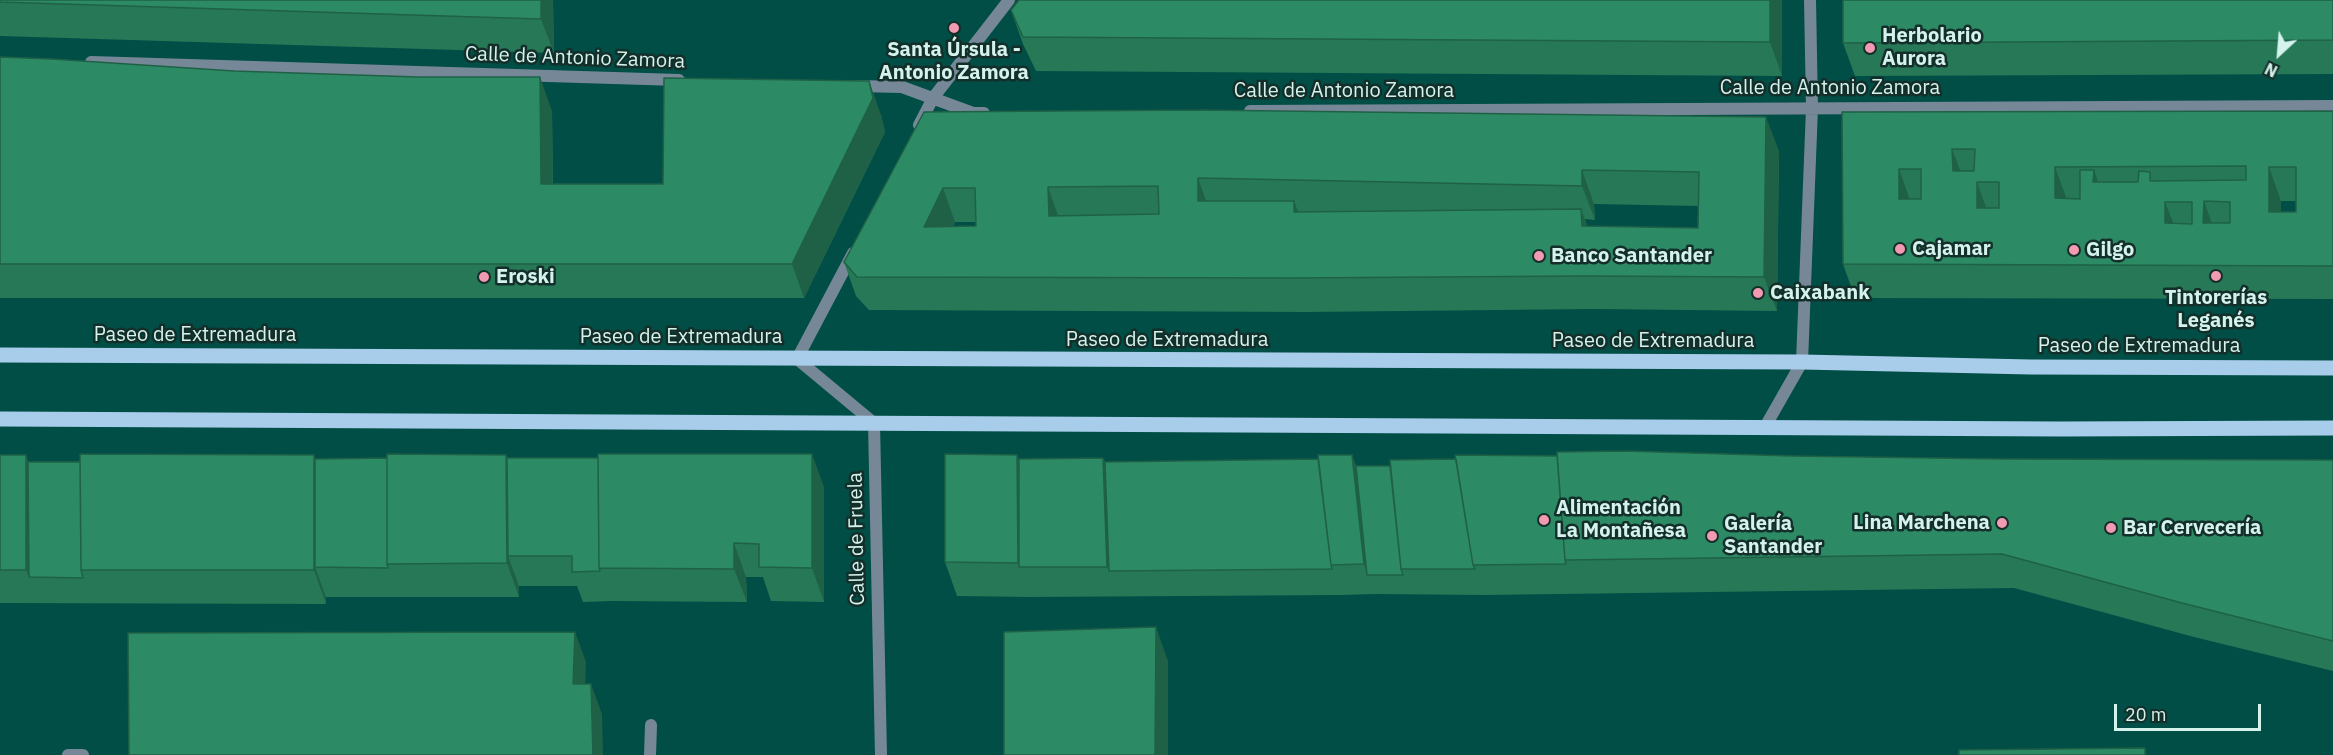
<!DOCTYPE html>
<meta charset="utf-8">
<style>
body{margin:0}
#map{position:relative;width:2333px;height:755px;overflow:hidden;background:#014e46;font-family:"IBM Plex Sans",sans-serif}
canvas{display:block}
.north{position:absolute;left:2249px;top:24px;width:60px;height:60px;-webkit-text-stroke:4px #142e2a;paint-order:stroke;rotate:206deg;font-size:16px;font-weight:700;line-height:24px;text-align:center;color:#d4f3ed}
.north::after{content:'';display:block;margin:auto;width:21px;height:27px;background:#d4f3ed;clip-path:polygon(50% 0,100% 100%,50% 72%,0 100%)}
.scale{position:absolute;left:2114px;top:704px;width:147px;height:27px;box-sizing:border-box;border:3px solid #d4f3ed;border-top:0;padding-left:8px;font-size:18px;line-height:21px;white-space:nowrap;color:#d4f3ed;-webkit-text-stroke:4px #142e2a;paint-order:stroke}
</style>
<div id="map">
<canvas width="2333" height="755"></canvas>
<div class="north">N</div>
<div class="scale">20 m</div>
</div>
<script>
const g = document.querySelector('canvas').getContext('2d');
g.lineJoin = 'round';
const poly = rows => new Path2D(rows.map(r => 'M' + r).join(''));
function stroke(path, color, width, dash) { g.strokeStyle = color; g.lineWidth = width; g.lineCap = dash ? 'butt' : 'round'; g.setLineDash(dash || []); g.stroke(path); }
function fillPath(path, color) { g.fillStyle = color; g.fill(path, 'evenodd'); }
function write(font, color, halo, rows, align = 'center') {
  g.font = font + ' "IBM Plex Sans",sans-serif'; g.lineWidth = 5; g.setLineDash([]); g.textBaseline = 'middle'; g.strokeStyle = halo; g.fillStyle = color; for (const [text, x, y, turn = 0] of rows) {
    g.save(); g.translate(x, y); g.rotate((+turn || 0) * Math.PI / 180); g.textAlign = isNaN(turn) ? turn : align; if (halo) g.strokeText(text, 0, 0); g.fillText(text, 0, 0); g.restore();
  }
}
stroke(poly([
 [68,755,83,755],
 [650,755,651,725]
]), '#768897', 12);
stroke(poly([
 [91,62,679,80],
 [856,86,902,87,973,113,984,113],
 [1250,111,2333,106],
 [919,125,933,98,1009,0],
 [853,253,797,359,874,423,881,755],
 [1765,427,1802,362,1812,108,1810,0]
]), '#768897', 12);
stroke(poly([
 [0,355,1802,362,2031,367,2333,368],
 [0,419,2061,429,2333,428]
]), '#a8cdea', 15);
fillPath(poly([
 [0,0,553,0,554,53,0,36],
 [1782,0,1782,76,1036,71,1023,44,1011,10],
 [2333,0,2333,74,1855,76,1843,43],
 [0,57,552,111,553,184,663,184,881,115,885,132,804,298,0,298],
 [2333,111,2333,299,1855,298,1843,264,1842,112],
 [2281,201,2296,201,2296,212,2281,212],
 [924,112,1779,151,1777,311,1595,309,1306,312,869,310,856,296,844,262],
 [1594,204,1698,206,1698,228,1587,226,1585,219,1595,220],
 [955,222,976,222,976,226,953,227],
 [0,455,26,455,28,462,315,459,507,458,824,487,824,602,771,601,763,577,746,577,747,602,611,601,583,602,577,586,519,586,519,597,326,597,326,604,0,603],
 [1352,455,1356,466,1390,466,1792,456,2001,459,2333,460,2333,671,2194,637,2014,588,1484,595,1375,594,1342,595,1030,597,957,596,945,562,1019,459,1103,458,1105,462,1318,459]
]), '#267857');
fillPath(poly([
 [541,0,553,0,554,53,541,19],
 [1770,0,1782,0,1782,76,1770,42],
 [540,77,552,111,553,218,541,184],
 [869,81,881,115,885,132,804,298,792,264],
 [1766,117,1779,151,1777,311,1764,277],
 [1952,149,1965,183,1953,171],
 [2055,167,2067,200,2055,198],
 [2269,167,2281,201,2281,246,2269,212],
 [1899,169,1911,203,1899,199],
 [1582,170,1594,204,1595,220,1582,186],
 [2094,170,2106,204,2093,182],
 [1198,178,1210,212,1198,201],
 [1977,182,1989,216,1977,208],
 [1048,187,1060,221,1049,216],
 [943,188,955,222,936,261,924,227],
 [1294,201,1307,235,1294,212],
 [2204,201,2216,235,2203,223],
 [2165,202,2178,235,2165,223],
 [1581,209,1593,242,1582,226],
 [812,454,824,487,824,602,812,568],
 [26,455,38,488,29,577,26,570],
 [314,455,326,489,315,567,326,597,326,604,314,570],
 [506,455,518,488,508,556,519,586,519,597,507,563],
 [1017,455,1030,489,1019,567,1018,563],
 [1352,455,1363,485,1367,575,1364,564],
 [1103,458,1114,488,1109,571,1107,567],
 [734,543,746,577,747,602,734,569],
 [1156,627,1168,661,1168,755,1155,755],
 [575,632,586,662,584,714,573,684],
 [591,684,602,714,603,755,593,755]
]), '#1f6147');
const building = poly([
 [0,0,541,0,541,19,0,2,0,0],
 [1019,0,1770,0,1770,42,1023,37,1011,10,1019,0],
 [1843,0,2333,0,2333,40,1843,43,1843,0],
 [0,57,51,59,234,71,418,77,540,77,541,184,663,184,664,78,869,81,873,98,792,264,0,264,0,57],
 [1199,110,1766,117,1764,277,1583,276,1293,278,857,277,844,262,924,112,1199,110],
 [1582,170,1699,172,1698,228,1582,226,1581,209,1294,212,1294,201,1198,201,1198,178,1582,186,1582,170],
 [1158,186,1159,214,1049,216,1048,187,1158,186],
 [943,188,975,188,976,226,924,227,943,188],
 [2333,111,2333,266,1843,264,1842,112,2333,111],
 [1952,149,1975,149,1974,171,1953,171,1952,149],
 [2246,166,2246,180,2150,181,2150,172,2139,171,2138,182,2093,182,2094,170,2080,170,2080,199,2055,198,2055,167,2246,166],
 [2269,167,2296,167,2296,212,2269,212,2269,167],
 [1899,169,1921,169,1921,199,1899,199,1899,169],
 [1977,182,1999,182,1999,208,1977,208,1977,182],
 [2204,201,2230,202,2230,223,2203,223,2204,201],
 [2165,202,2192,202,2192,224,2165,223,2165,202],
 [1624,451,1792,456,2001,459,2333,460,2333,641,2182,603,2002,554,1565,560,1557,452,1624,451],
 [80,454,314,455,314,570,81,570,80,454],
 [387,454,506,455,507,563,387,564,387,454],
 [598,454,812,454,812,568,759,567,759,544,734,543,734,569,599,568,598,454],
 [945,454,1017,455,1018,563,945,562,945,454],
 [0,455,26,455,26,570,0,570,0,455],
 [1318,455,1352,455,1364,564,1331,565,1318,455],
 [1455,455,1557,456,1565,560,1566,564,1473,565,1455,455],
 [387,458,387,564,388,568,315,567,315,459,387,458],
 [507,458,598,458,599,568,600,571,572,572,572,556,508,556,507,458],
 [1103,458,1107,567,1019,567,1019,459,1103,458],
 [1318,459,1331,565,1332,569,1109,571,1105,462,1318,459],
 [1456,459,1473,565,1475,569,1401,569,1390,460,1456,459],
 [28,462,80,462,81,570,83,578,29,577,28,462],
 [1356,466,1390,466,1401,569,1403,575,1367,575,1356,466],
 [1156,627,1155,755,1004,755,1004,632,1156,627],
 [575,632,573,684,591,684,593,755,129,755,128,633,575,632],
 [2145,748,2145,755,1959,755,1959,750,2145,748]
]);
fillPath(building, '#2c8b65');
stroke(building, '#1f6147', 1.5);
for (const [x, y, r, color] of [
 [954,28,6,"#f19ab1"],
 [1870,48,6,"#f19ab1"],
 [1900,249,6,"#f19ab1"],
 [2074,250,6,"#f19ab1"],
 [1539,256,6,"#f19ab1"],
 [2216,276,6,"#f19ab1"],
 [484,277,6,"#f19ab1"],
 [1758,293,6,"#f19ab1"],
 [1544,520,6,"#f19ab1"],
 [2002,523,6,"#f19ab1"],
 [2111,528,6,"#f19ab1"],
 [1712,536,6,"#f19ab1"]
]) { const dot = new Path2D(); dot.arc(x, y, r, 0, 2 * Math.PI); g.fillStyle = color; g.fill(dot); stroke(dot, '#142e2a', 2); }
write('bold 20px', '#d4f3ed', '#142e2a', [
 ["Herbolario",1882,36],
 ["Aurora",1882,59],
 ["Santa Úrsula -",954,50,"center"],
 ["Antonio Zamora",954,73,"center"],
 ["Cajamar",1912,249],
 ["Gilgo",2086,250],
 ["Banco Santander",1551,256],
 ["Eroski",496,277],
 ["Caixabank",1770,293],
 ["Tintorerías",2216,298,"center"],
 ["Leganés",2216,321,"center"],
 ["Alimentación",1556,508],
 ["La Montañesa",1556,531],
 ["Lina Marchena",1990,523,"right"],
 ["Galería",1724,524],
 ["Santander",1724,547],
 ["Bar Cervecería",2123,528]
], 'left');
write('20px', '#d4f3ed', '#142e2a', [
 ["Calle de Antonio Zamora",575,58,2],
 ["Calle de Antonio Zamora",1830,88],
 ["Calle de Antonio Zamora",1344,91],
 ["Paseo de Extremadura",195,335],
 ["Paseo de Extremadura",681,337],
 ["Paseo de Extremadura",1167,340],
 ["Paseo de Extremadura",1653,341],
 ["Paseo de Extremadura",2139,346],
 ["Calle de Fruela",857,539,-91]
]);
</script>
